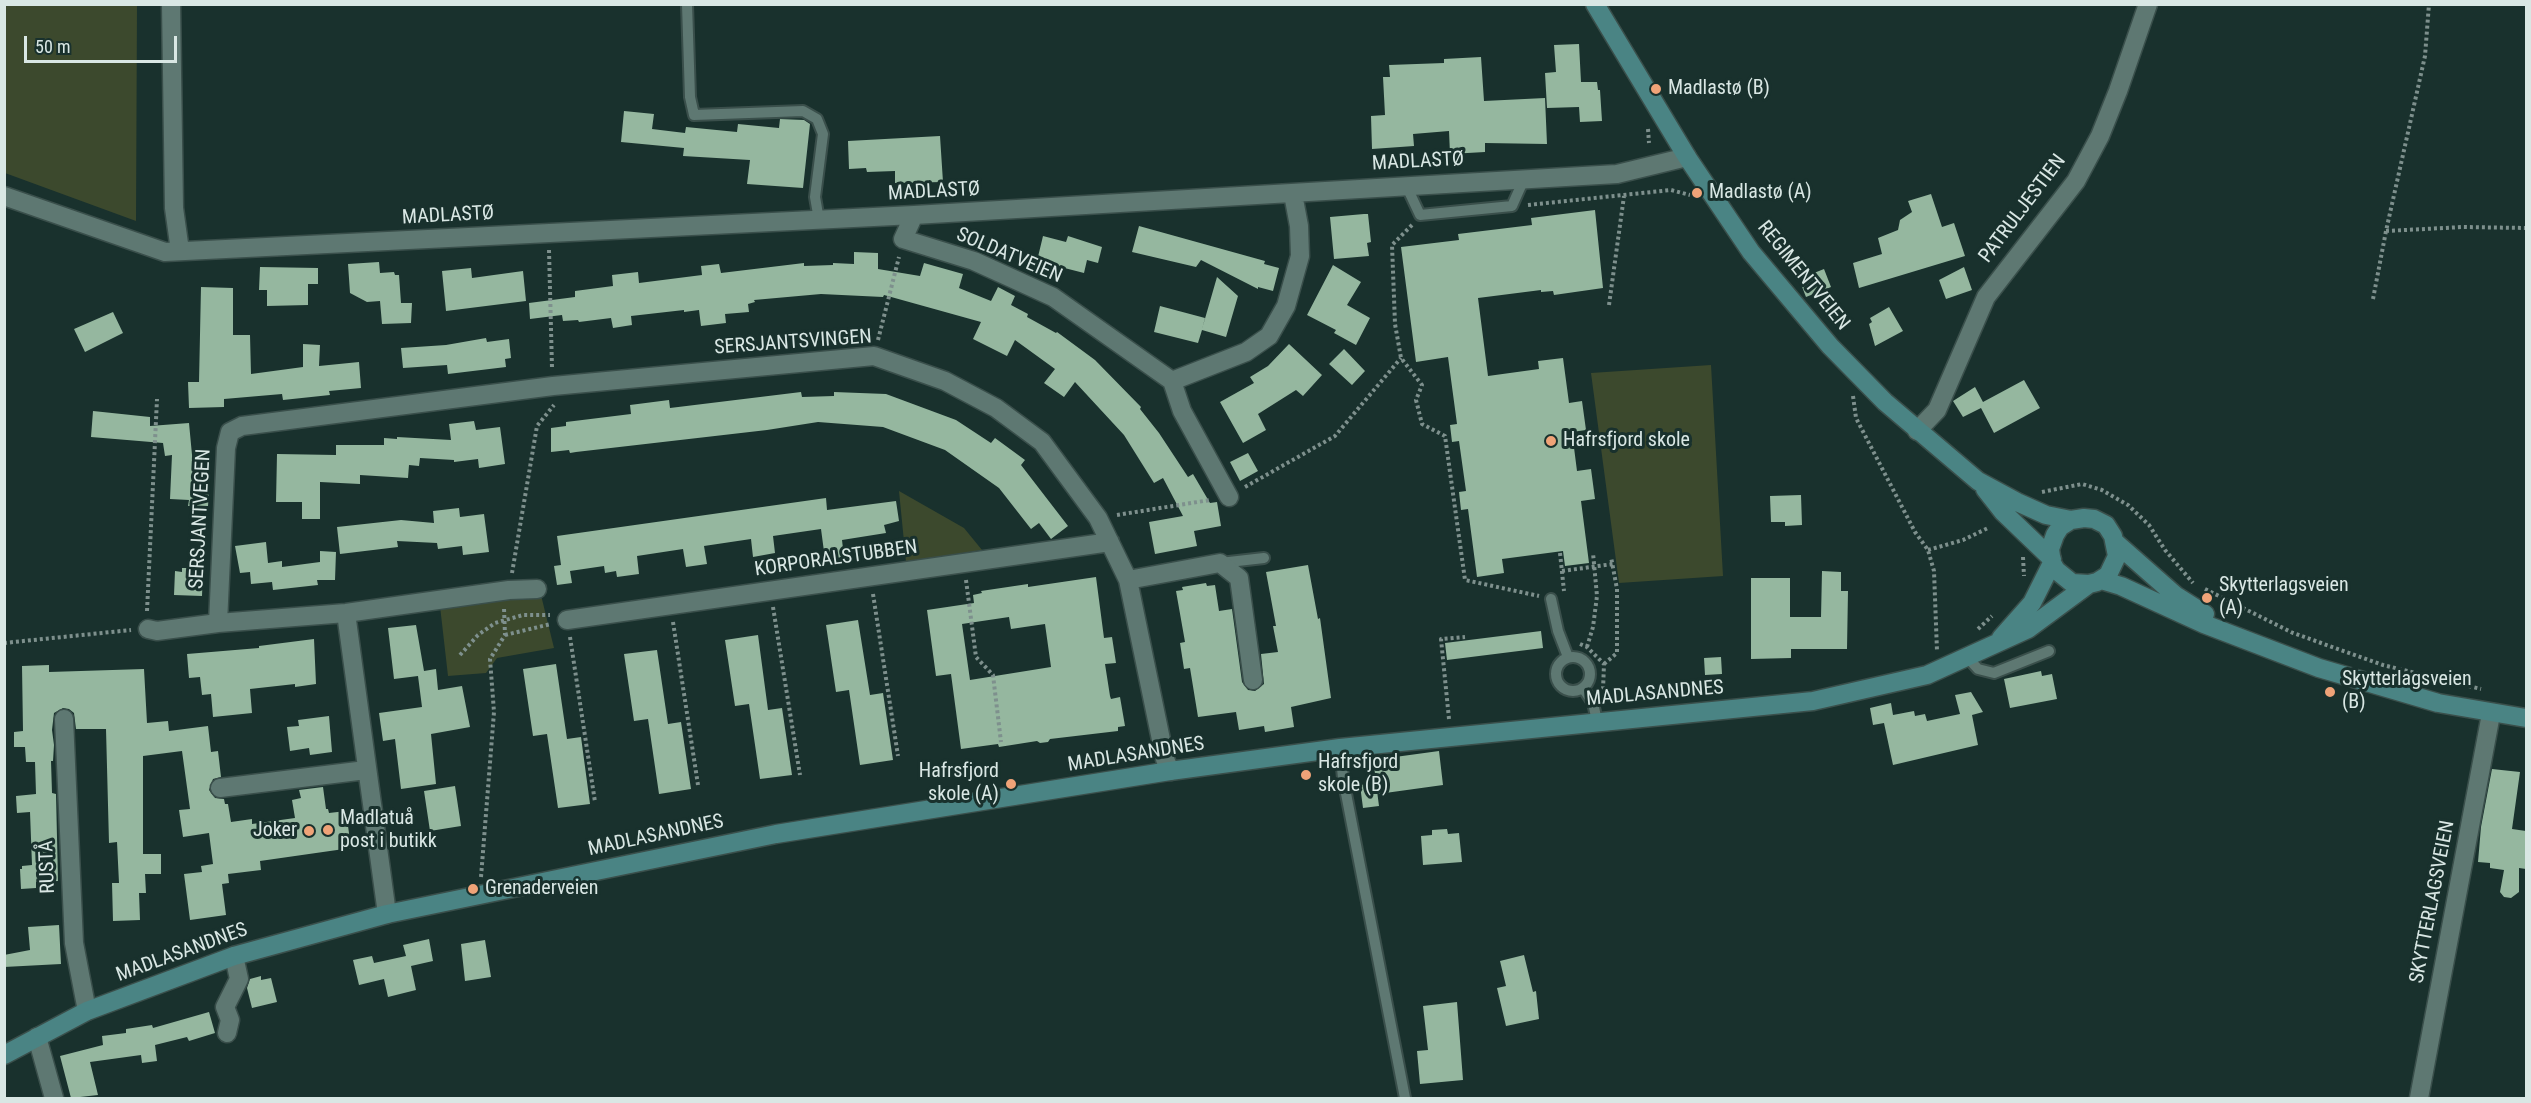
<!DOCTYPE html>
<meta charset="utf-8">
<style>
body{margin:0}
#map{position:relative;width:2531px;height:1103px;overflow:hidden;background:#19312d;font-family:"Roboto Condensed",sans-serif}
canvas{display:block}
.frame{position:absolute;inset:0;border:6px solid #d9e7e4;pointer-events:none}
.scale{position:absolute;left:24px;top:36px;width:153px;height:27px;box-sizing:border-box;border:3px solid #d9e7e4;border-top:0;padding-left:8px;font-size:18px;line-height:21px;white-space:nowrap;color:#d9e7e4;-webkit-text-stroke:4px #19312d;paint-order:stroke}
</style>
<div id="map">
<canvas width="2531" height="1103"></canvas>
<div class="frame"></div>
<div class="scale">50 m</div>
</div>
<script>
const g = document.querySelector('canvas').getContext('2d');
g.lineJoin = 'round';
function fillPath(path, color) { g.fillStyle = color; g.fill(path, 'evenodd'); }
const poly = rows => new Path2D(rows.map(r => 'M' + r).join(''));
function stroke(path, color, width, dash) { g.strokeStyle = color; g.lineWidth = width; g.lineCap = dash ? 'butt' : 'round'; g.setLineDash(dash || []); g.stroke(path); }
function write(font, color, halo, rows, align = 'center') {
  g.font = font + ' "Roboto Condensed",sans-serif'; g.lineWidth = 6; g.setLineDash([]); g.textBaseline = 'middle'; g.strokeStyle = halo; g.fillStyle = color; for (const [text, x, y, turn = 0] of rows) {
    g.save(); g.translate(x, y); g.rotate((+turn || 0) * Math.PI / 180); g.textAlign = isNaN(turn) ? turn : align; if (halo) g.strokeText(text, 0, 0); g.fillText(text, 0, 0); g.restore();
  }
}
fillPath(poly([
 [4,5,137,5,136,221,5,173],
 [1711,365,1723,576,1619,583,1591,373],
 [899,491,964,528,982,550,906,562],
 [540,591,554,648,497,658,486,673,448,676,440,606]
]), '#3c492d');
fillPath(poly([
 [1579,44,1581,82,1597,82,1598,90,1600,90,1602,121,1580,122,1579,107,1547,108,1545,73,1556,72,1554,45],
 [1481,57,1484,101,1545,98,1547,144,1485,143,1485,152,1450,154,1449,131,1413,134,1414,146,1372,149,1371,116,1385,115,1383,77,1390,77,1389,65,1444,63,1444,59],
 [624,111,654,114,652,129,685,133,686,127,737,132,738,124,779,128,780,119,804,120,810,124,803,188,747,184,750,160,683,156,684,148,621,142],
 [940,136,943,182,895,183,895,171,867,172,866,168,849,169,848,141],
 [1931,194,1942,227,1954,223,1965,256,1859,288,1853,263,1882,254,1878,238,1898,230,1900,220,1912,212,1908,201],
 [1595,210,1603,288,1554,295,1553,291,1541,292,1541,290,1478,298,1488,376,1539,369,1538,361,1563,358,1569,403,1582,401,1586,430,1572,432,1577,471,1591,469,1595,499,1581,501,1589,563,1565,566,1563,551,1502,559,1504,573,1477,577,1468,509,1461,510,1459,492,1466,491,1459,441,1452,442,1450,425,1457,424,1448,357,1416,362,1401,247,1459,240,1458,234,1532,225,1531,218],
 [1364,214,1368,214,1371,242,1367,243,1369,256,1334,259,1330,217],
 [1139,226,1265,261,1264,264,1279,268,1273,291,1258,287,1258,289,1201,260,1196,267,1132,252],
 [1043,236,1066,242,1068,236,1102,247,1098,263,1087,260,1084,273,1037,261],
 [854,252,878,253,878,269,920,276,924,263,963,274,959,288,991,301,998,287,1015,296,1011,305,1028,314,1027,317,1056,333,1057,332,1095,360,1141,407,1140,409,1159,433,1188,477,1193,474,1210,503,1217,502,1221,526,1194,531,1197,546,1155,554,1149,522,1183,516,1163,478,1154,483,1124,435,1075,382,1064,397,1044,383,1055,369,1015,340,1007,356,973,339,981,322,884,295,883,297,821,294,754,300,755,302,748,304,749,312,725,314,726,323,701,326,699,310,684,312,684,310,631,316,632,325,613,328,611,318,579,322,578,320,563,321,562,315,530,319,529,303,575,297,575,291,613,286,612,275,638,272,639,283,702,275,701,266,719,264,721,273,804,263,804,266,833,265,833,263,854,264],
 [379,262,380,273,394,272,395,275,399,275,401,303,412,303,411,323,382,324,380,301,367,302,350,293,348,264],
 [1333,265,1361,282,1347,305,1370,318,1356,345,1334,333,1336,330,1307,315],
 [260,267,318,268,318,284,308,284,308,305,267,306,267,290,259,290],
 [1964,267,1972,290,1946,299,1939,280],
 [471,268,472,278,523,271,526,301,446,311,442,271],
 [1824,269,1831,287,1806,297,1799,279],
 [1217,277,1238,296,1226,337,1202,330,1198,343,1154,332,1160,306,1205,318,1202,329],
 [201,287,233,288,233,335,250,335,251,374,303,367,303,344,320,345,319,366,359,362,361,388,329,391,330,395,283,400,282,394,224,399,224,407,189,408,188,382,199,382],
 [1889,307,1903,331,1875,346,1869,324,1872,322,1870,318],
 [113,312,123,333,85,352,74,329],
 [486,338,487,342,509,339,511,358,505,359,506,367,448,374,447,365,403,368,401,348,446,345],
 [1289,344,1322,375,1303,396,1296,390,1258,414,1266,430,1243,443,1220,402,1254,383,1250,377,1268,366],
 [1344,349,1365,371,1352,385,1329,364],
 [2024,380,2040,408,1994,433,1981,408,1963,417,1953,401,1975,387,1983,402],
 [801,392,802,397,834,396,834,392,886,394,956,420,991,443,995,438,1025,460,1021,465,1068,526,1051,539,1039,523,1031,529,999,488,945,450,883,427,818,422,767,430,576,452,570,453,569,450,551,452,551,428,566,426,566,422,631,414,630,405,669,400,670,408],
 [93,411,150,417,150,426,189,423,194,476,210,477,208,506,188,506,189,500,170,499,172,455,165,456,163,443,91,437],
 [474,421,476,430,500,427,505,464,479,468,478,459,454,462,454,460,420,458,419,466,409,465,408,478,360,475,360,484,320,482,320,519,302,519,302,502,276,502,277,454,336,455,336,445,384,445,384,438,397,439,397,437,451,440,449,424],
 [1248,453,1258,471,1240,481,1230,462],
 [1801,495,1802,525,1785,526,1785,522,1771,522,1770,496],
 [826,498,827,510,896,501,899,521,884,525,886,533,842,540,844,557,825,559,821,529,773,536,775,553,753,557,751,539,704,546,707,564,686,567,683,549,637,556,639,574,617,577,616,571,605,573,604,566,570,571,572,583,557,585,554,566,561,565,557,536],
 [459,508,460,517,484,514,489,552,463,555,462,546,438,549,437,543,397,541,398,547,340,554,337,527,401,520,434,523,433,511],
 [266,542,268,563,282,561,282,567,320,562,320,551,336,552,335,580,317,580,318,585,273,590,272,582,251,584,250,572,240,573,235,546],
 [1308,565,1318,619,1320,618,1331,698,1291,707,1294,727,1265,732,1264,726,1239,730,1236,712,1198,717,1190,668,1184,669,1180,643,1185,642,1176,591,1183,590,1182,587,1206,583,1207,586,1215,585,1219,611,1232,609,1242,682,1248,690,1255,691,1264,684,1261,654,1278,652,1273,626,1276,626,1266,572],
 [182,568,203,568,202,596,174,595,175,571,182,572],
 [1822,571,1841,572,1841,591,1848,591,1847,649,1791,649,1791,658,1751,659,1751,578,1790,578,1790,617,1821,617],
 [1096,577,1104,638,1112,637,1116,663,1105,664,1110,696,1111,699,1120,697,1125,726,1118,727,1118,731,1050,739,1048,742,1040,743,1037,741,999,747,998,744,961,749,951,674,936,676,927,610,974,603,973,595,982,593,981,591,1028,584,1028,587],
 [1009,617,1011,629,1045,624,1051,667,970,680,962,624],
 [858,620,870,695,883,693,893,760,860,765,849,690,836,692,826,625],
 [416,625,424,671,436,669,438,690,462,686,470,727,431,734,436,784,401,789,395,739,383,741,379,713,422,707,418,676,394,679,388,628],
 [1541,631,1543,648,1447,660,1445,643],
 [758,635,768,710,782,708,792,775,760,779,749,704,735,706,725,640],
 [314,639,316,684,295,687,295,684,250,689,252,713,213,717,211,694,202,695,200,677,189,678,187,654,259,648,259,646],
 [657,650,668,724,681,722,691,789,659,794,648,719,634,721,624,654],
 [1721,657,1722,674,1705,675,1704,658],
 [556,664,567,739,581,737,590,804,558,808,547,734,533,736,523,669],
 [49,665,49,672,144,669,147,723,168,721,169,731,208,726,211,752,218,751,221,777,213,779,209,790,215,798,224,799,225,804,228,804,231,822,252,819,252,824,295,818,292,800,301,798,299,790,323,787,326,809,328,809,329,813,346,811,351,848,260,861,261,870,228,874,229,883,222,884,226,915,190,920,184,874,202,872,201,866,213,864,209,833,183,837,179,810,190,809,182,751,143,756,143,854,161,854,161,874,145,874,146,893,139,893,140,920,113,921,112,883,119,883,117,842,109,843,106,729,76,729,74,713,69,709,63,708,54,713,52,730,54,745,53,761,51,761,52,793,56,794,58,881,36,882,36,888,21,889,20,869,22,869,22,866,32,865,30,812,17,813,16,796,36,794,35,762,26,762,25,747,14,747,14,732,23,731,22,666],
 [2041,671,2042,676,2052,674,2057,699,2010,708,2004,679],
 [1971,692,1983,712,1972,715,1978,745,1893,765,1884,723,1873,725,1870,708,1891,703,1893,715,1914,711,1915,716,1925,714,1927,721,1960,714,1955,695],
 [329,716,332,752,310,755,309,748,290,751,287,727,299,726,298,720],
 [1439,751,1443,785,1378,794,1373,760],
 [2492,769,2520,772,2512,829,2526,831,2526,869,2519,868,2519,892,2511,898,2504,897,2500,892,2504,870,2490,868,2490,863,2478,862,2481,827],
 [1376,783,1379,806,1363,808,1360,785],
 [455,786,461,826,430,831,424,791],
 [1447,829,1448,834,1459,833,1462,862,1423,865,1421,836,1432,835,1432,830],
 [59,925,61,964,4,967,4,955,30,950,28,927],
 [429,939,433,961,411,966,416,990,388,997,384,979,359,985,353,960,372,956,374,963,406,956,403,945],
 [485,940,491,977,465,981,461,944],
 [1524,955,1533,992,1536,991,1539,1019,1506,1026,1497,988,1506,986,1500,961],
 [261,976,261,980,271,978,277,1002,252,1008,247,988,250,979],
 [1457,1002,1463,1080,1420,1084,1417,1051,1428,1050,1423,1006],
 [209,1012,215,1033,189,1041,187,1037,155,1045,157,1061,142,1063,141,1055,90,1062,98,1095,71,1098,60,1056,103,1045,102,1036,126,1033,126,1029,152,1025,153,1028]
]), '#95b79f');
const lane = poly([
 [687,4,690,97,694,115,803,111,817,119,823,134,815,197,819,220],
 [1406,185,1420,215,1512,206,1524,179],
 [1220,563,1264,558],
 [1551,599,1558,631,1568,657],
 '1556 674a17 17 0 1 1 34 0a17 17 0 1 1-34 0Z',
 [1968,658,1978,669,1994,673,2049,651],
 [1583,688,1593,703,1597,721],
 [1340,748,1343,778,1405,1098]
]);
const street = poly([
 [171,4,174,208,180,251],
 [4,196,165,252,914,215,1617,174,1687,157],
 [914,215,903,239,974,261,1053,297,1172,381,1246,352,1269,336,1286,306,1300,256,1299,226,1293,194],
 [1172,381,1182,411,1229,497],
 [1917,431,1937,410,1986,297,2076,181,2100,136,2118,91,2148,4],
 [1128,580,1220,563,1239,578,1253,680],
 [346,613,387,914],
 [567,620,1110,542],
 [218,623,226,448,230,432,242,426,553,386,874,356,945,381,996,408,1042,442,1098,518,1128,580,1165,759,1170,771],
 [148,629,157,631,218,623,346,613,509,590,537,589],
 [64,719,74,943,87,1011],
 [220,788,366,770],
 [227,1033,230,1020,225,1007,239,979,234,956],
 [37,1037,54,1098],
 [2419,1098,2491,714]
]);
const secondary = poly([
 [1595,4,1687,157,1751,252,1830,346,1885,402,1978,481,2017,502,2046,515,2071,520,2084,518,2094,519,2106,525,2113,536,2117,556,2108,575,2097,582,2089,584,2072,583,2056,570,2052,563,2050,549,2055,535,2060,527,2071,520],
 [1985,489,2003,512,2052,559],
 [2116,543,2175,595,2205,614],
 [2101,580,2121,586,2204,624,2319,668,2438,703,2526,718],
 [2001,638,2032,603,2052,563],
 [4,1055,87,1011,234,956,387,914,776,834,1170,771,1340,748,1813,701,1927,675,2028,629,2089,584]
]);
stroke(lane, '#3a4f4b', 14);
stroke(street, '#3a4f4b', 21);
stroke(secondary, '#3a4f4b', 21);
stroke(poly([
 [1648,129,1649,143],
 [1528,205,1671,190,1690,195],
 [1412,225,1392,245,1395,324,1401,358,1422,385,1416,400,1422,424,1445,436,1465,580,1539,596],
 [2386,231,2463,227,2526,228],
 [549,250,552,368],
 [2373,299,2386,231,2425,56,2429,4],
 [1609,305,1624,196],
 [878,340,899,257],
 [1853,396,1856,418,1915,532,1928,550,1934,571,1937,651],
 [1245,487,1335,436,1401,358],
 [2042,492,2082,484,2102,490,2128,505,2149,525,2165,550,2193,583],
 [1117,515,1210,500],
 [1928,550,1963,540,1988,528],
 [1560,553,1564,591],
 [2023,557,2024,576],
 [1562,571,1613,564],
 [512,573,537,426,554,405],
 [966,580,976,657,993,675,1001,742],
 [2205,589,2293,633,2383,665,2481,689],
 [873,594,898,756],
 [773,607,800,775],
 [147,611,157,399],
 [673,622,698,785],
 [1978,629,1992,616],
 [505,635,551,624],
 [570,637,595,802],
 [4,643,131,630],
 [1580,644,1587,647,1604,664,1603,690,1615,701],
 [1587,647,1593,627,1597,596,1593,553],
 [1604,664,1617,653,1617,589,1611,557],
 [1449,719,1441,639,1465,637],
 [481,877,494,712,490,659,505,635,504,608]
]), '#7e908d', 4, [3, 3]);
stroke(lane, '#5e7872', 10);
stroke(street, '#5e7872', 18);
stroke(secondary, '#4a8484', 18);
stroke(poly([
 [460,655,478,635,495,623,523,615,550,615]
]), '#7e908d', 4, [3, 3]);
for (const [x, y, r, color] of [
 [1656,89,6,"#efa378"],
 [1697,193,6,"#efa378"],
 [1551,441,6,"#efa378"],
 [2207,598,6,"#efa378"],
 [2330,692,6,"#efa378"],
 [1306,775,6,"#efa378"],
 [1011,784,6,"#efa378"],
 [328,830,6,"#efa378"],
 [309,831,6,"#efa378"],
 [473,889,6,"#efa378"]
]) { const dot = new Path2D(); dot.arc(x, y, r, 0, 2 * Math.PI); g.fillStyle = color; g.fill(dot); stroke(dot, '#19312d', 2); }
write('20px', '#d9e7e4', '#19312d', [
 ["Madlastø (B)",1668,89],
 ["Madlastø (A)",1709,193],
 ["Hafrsfjord skole",1563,441],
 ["Skytterlagsveien",2219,586],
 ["(A)",2219,609],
 ["Skytterlagsveien",2342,680],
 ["(B)",2342,703],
 ["Hafrsfjord",1318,763],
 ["skole (B)",1318,786],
 ["Hafrsfjord",999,772,"right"],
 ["skole (A)",999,795,"right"],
 ["Madlatuå",340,819],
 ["post i butikk",340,842],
 ["Joker",297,831,"right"],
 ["Grenaderveien",485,889]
], 'left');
write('20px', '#d9e7e4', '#19312d', [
 ["MADLASTØ",1418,162,-3],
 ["MADLASTØ",934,192,-3],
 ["PATRULJESTIEN",2023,209,-53],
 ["MADLASTØ",448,216,-3],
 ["SOLDATVEIEN",1009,256,23],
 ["REGIMENTVEIEN",1803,276,51],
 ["SERSJANTSVINGEN",793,343,-4],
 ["SERSJANTVEGEN",201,519,-87],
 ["KORPORALSTUBBEN",836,559,-8],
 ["MADLASANDNES",1655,694,-5],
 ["MADLASANDNES",1136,755,-9],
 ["MADLASANDNES",656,836,-12],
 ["RUSTÅ",48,867,-92],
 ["SKYTTERLAGSVEIEN",2433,902,-79],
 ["MADLASANDNES",182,953,-20]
]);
</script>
